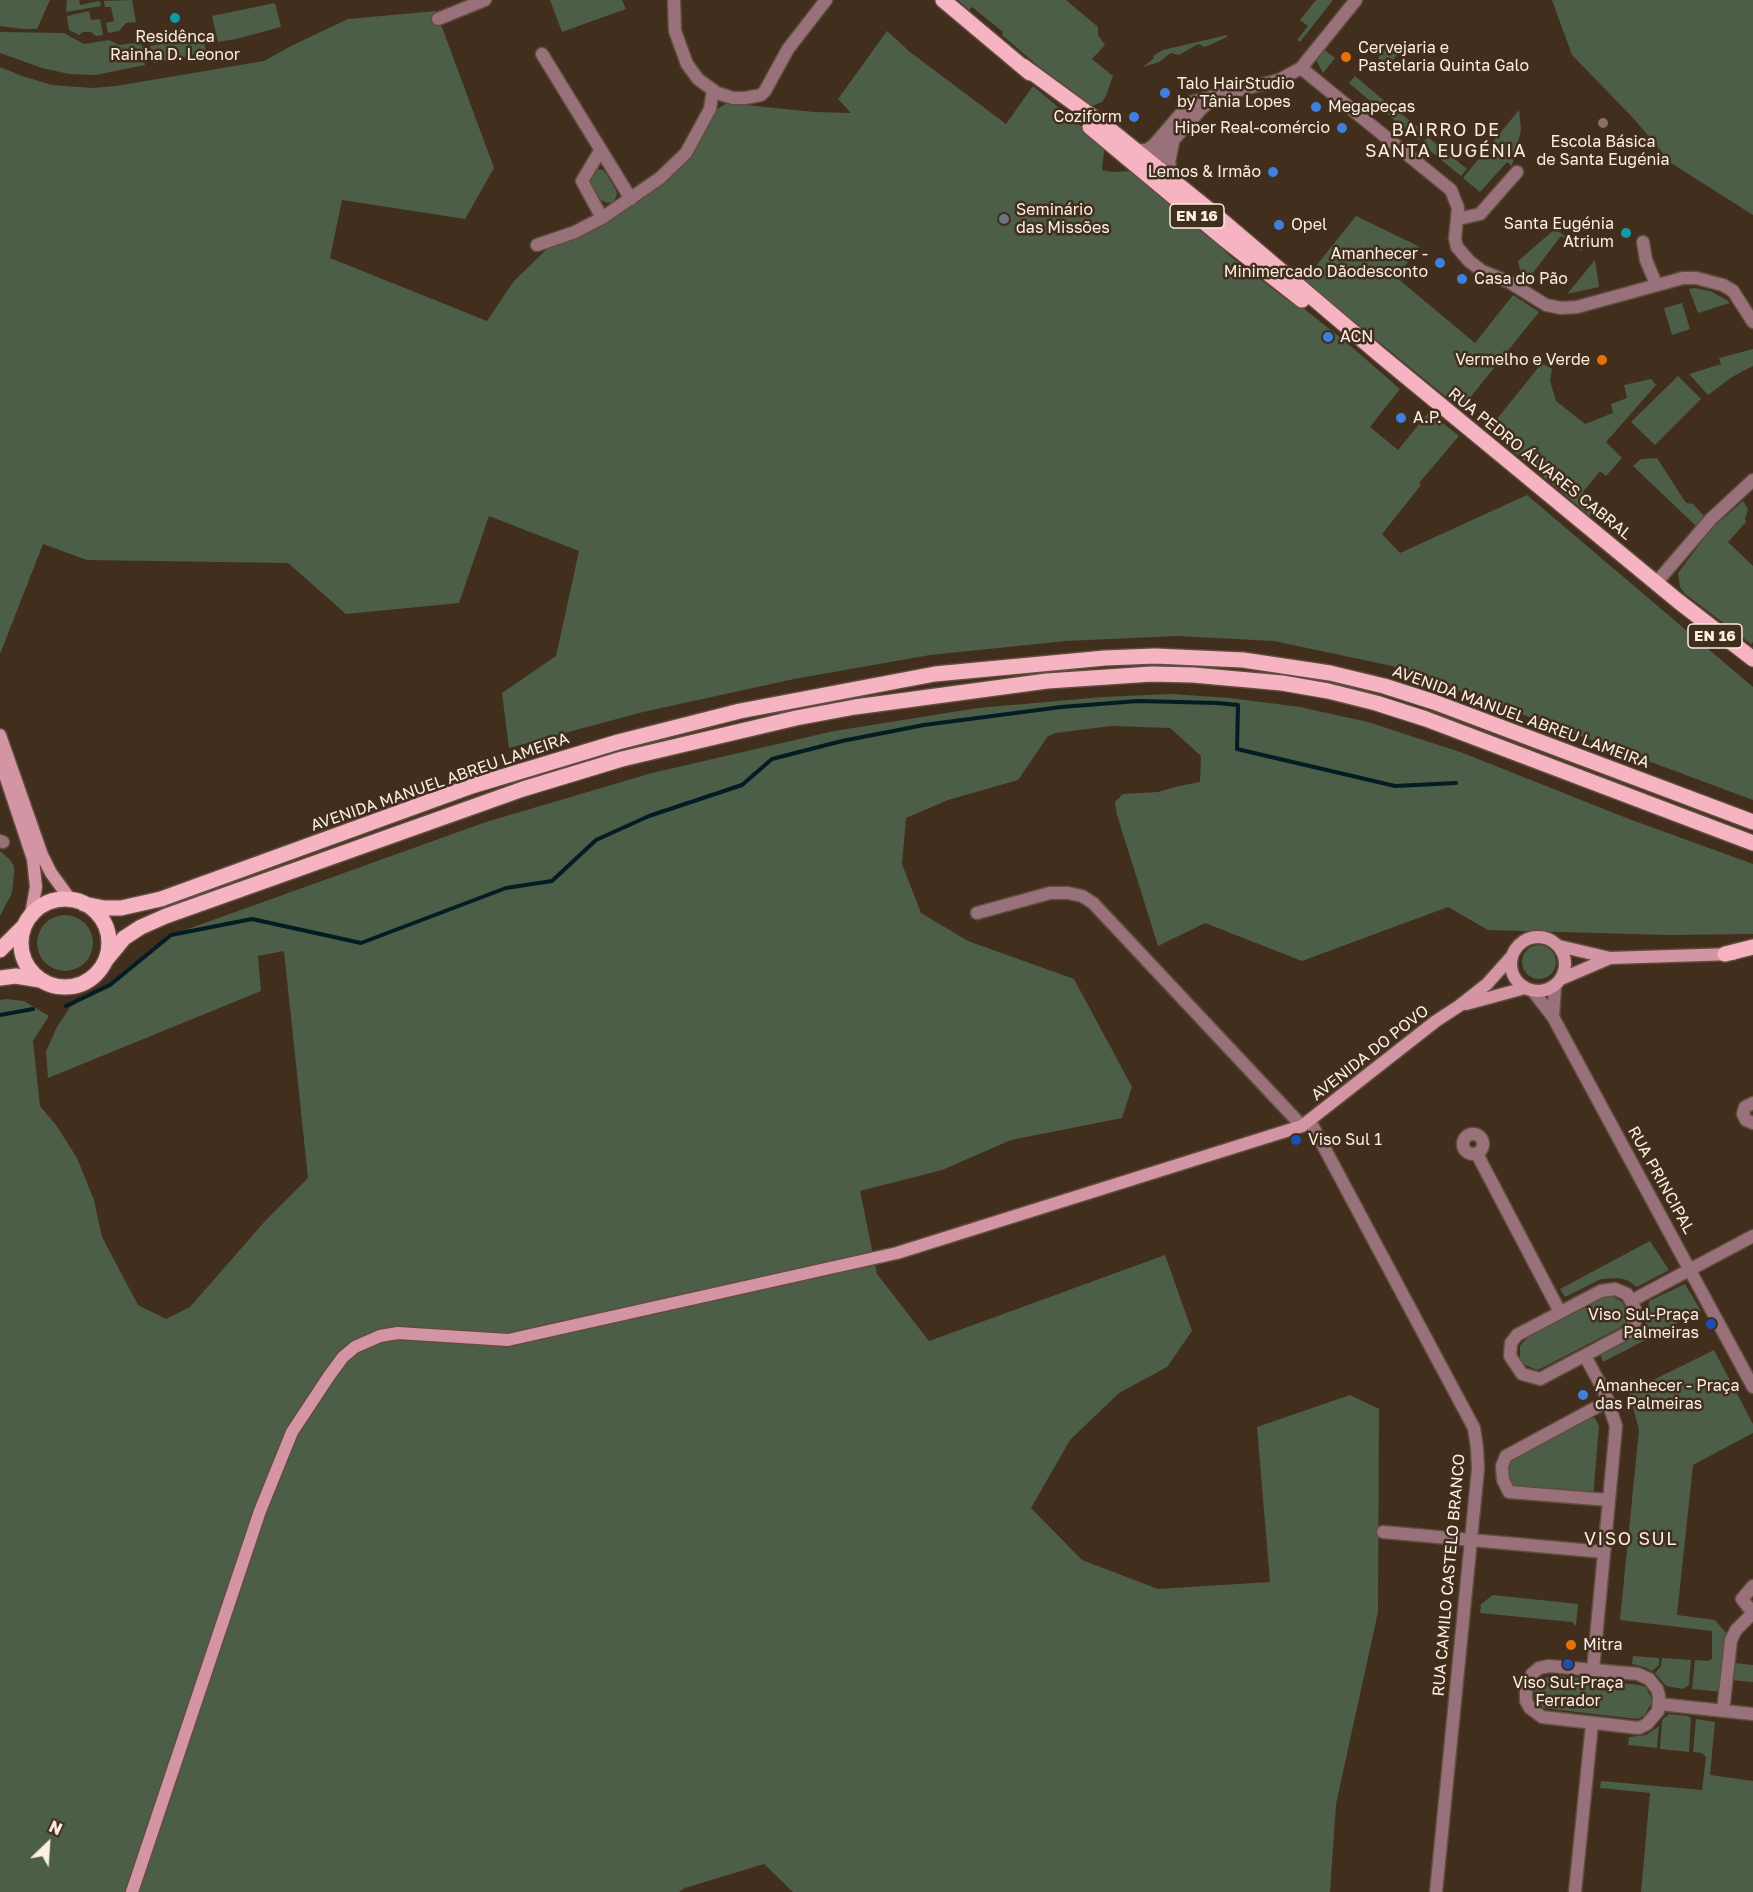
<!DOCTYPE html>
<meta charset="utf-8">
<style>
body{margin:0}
#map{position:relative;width:1753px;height:1892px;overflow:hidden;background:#422e1d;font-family:"Golos Text",sans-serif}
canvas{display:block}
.north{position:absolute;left:18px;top:1814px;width:60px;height:60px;-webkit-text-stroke:4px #422e1d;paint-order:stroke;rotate:25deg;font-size:16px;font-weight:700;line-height:24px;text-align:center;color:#fbeee3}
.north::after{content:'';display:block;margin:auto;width:21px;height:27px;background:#fbeee3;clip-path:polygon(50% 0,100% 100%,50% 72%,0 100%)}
</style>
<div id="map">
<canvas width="1753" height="1892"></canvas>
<div class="north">N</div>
</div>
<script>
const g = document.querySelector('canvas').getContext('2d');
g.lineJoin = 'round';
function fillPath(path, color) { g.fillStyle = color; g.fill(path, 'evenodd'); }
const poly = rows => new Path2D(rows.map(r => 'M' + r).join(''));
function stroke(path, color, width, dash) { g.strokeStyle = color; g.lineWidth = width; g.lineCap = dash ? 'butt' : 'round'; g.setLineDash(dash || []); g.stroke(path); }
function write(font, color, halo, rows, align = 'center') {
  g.font = font + ' "Golos Text",sans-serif'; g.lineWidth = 5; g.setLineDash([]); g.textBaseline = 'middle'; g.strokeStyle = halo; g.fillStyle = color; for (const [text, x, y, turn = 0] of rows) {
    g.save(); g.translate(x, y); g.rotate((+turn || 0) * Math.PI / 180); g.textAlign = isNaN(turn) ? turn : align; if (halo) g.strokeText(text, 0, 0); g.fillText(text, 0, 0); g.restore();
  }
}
fillPath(poly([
 [0,0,50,0,37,29,23,29,0,26],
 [67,0,79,0,80,5,100,1,101,6,66,12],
 [132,0,136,22,126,23,119,31,108,33,106,23,114,21,111,7,105,7,104,1],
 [550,0,622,0,626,9,562,32],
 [958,0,1066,0,1098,27,1098,35,1105,45,1092,59,1113,76,1106,96,1102,102,1092,106,1037,65,1002,35,1003,32,972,7,969,10],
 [1316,0,1333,0,1300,42,1297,40,1308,26,1300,20],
 [1552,0,1753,0,1753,215,1671,163,1634,119,1572,55],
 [275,3,281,27,236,39,218,42,212,16],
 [89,11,91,20,100,19,103,35,96,36,91,32,83,32,79,35,69,30,67,16],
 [436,11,494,168,465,219,342,200,330,258,487,321,514,281,551,245,591,231,661,182,693,154,702,133,716,110,727,103,814,112,851,113,838,99,887,31,910,52,1006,124,1033,86,1101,143,1104,151,1102,170,1112,172,1133,171,1161,191,1231,257,1290,302,1293,300,1346,342,1400,389,1370,427,1398,450,1429,412,1459,436,1419,483,1421,485,1382,534,1400,553,1527,495,1753,687,1753,800,1392,666,1274,641,1177,636,1066,641,930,655,794,679,643,712,509,748,502,693,556,656,579,551,489,516,459,603,346,614,288,563,87,560,43,544,0,654,0,67,22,76,52,85,93,88,116,86,264,61,291,46,348,19],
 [0,32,64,33,84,44,109,40,119,45,135,43,142,45,145,65,96,75,69,74,42,68,0,53],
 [203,35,206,52,154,63,150,46],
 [1227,35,1227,37,1205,47,1198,44,1179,55,1171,53,1159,62,1143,67,1154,58,1153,56,1163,50],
 [1392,41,1402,49,1388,66,1378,58],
 [1322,48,1335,58,1323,73,1316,60],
 [1355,76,1388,104,1382,111,1349,83],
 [1392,106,1425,133,1419,140,1386,113],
 [1519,110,1521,130,1512,166,1507,162,1480,192,1463,178],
 [1428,137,1467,169,1461,176,1422,144],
 [597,169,603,170,607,175,616,190,617,195,613,202,607,203,601,200,590,182,592,172],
 [1356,216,1420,247,1396,277,1475,343,1513,295,1539,312,1461,409,1304,281],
 [1555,229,1583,249,1581,251,1561,236,1529,278,1520,270,1518,261],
 [1595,260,1599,287,1567,294],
 [1695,288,1710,291,1727,300,1730,303,1698,313,1689,289],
 [1682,303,1690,329,1672,335,1664,308],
 [1753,349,1753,366,1732,377,1708,395,1689,374,1721,364,1719,358],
 [1542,363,1552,369,1550,381,1556,401,1585,424,1613,413,1611,404,1627,398,1624,385,1651,379,1656,385,1606,442,1622,458,1606,476,1600,471,1583,492,1599,505,1590,516,1488,430],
 [1678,376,1701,399,1655,445,1631,422],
 [1657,458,1686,503,1693,504,1705,517,1696,526,1633,466,1641,459],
 [1743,501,1748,509,1745,519,1746,522,1728,542,1753,566,1753,642,1751,644,1684,593,1680,587,1678,573,1711,529],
 [1171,694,1230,698,1300,707,1368,722,1463,753,1629,819,1753,864,1753,934,1668,935,1488,930,1448,907,1302,961,1205,923,1158,946,1117,815,1115,802,1123,794,1158,792,1179,786,1200,782,1201,756,1170,728,1111,726,1056,733,1048,736,1018,780,948,800,906,818,902,864,921,913,968,941,1074,979,1132,1087,1122,1118,1011,1140,942,1170,860,1191,877,1274,929,1341,1165,1255,1192,1331,1167,1367,1119,1393,1070,1440,1031,1508,1082,1560,1158,1589,1270,1582,1257,1427,1350,1395,1379,1409,1378,1612,1336,1804,1330,1892,793,1892,764,1864,685,1888,679,1892,0,1892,0,1000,6,999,24,1001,49,1016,33,1041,40,1106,56,1125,77,1158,94,1200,102,1237,138,1305,166,1319,190,1307,266,1220,308,1178,284,951,258,956,261,991,48,1078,46,1051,57,1027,70,1007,110,985,171,935,486,822,652,773,834,731,978,708,1103,697],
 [0,851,10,860,14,866,14,873,12,893,0,916],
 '37 943a28 28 0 1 1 56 0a28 28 0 1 1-56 0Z',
 '1522 962a17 17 0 1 1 34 0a17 17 0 1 1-34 0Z',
 [1650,1241,1669,1270,1637,1287,1627,1280,1617,1278,1601,1279,1565,1297,1560,1289],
 [1685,1284,1701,1311,1603,1362,1600,1354,1641,1333,1646,1322,1649,1301],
 [1612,1296,1622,1302,1625,1307,1626,1322,1621,1327,1544,1367,1537,1370,1523,1364,1520,1357,1520,1346,1529,1336,1605,1297],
 [1714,1350,1753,1424,1753,1433,1693,1465,1677,1615,1715,1620,1727,1634,1721,1692,1692,1689,1695,1660,1708,1661,1712,1659,1712,1631,1620,1620,1639,1430,1629,1392],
 [1589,1417,1595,1418,1599,1426,1593,1498,1514,1490,1508,1482,1507,1472,1512,1459],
 [1493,1595,1578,1604,1576,1626,1572,1622,1480,1613,1481,1604],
 [1633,1656,1659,1658,1659,1665,1652,1671,1644,1667,1632,1664],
 [1662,1658,1691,1660,1689,1685,1683,1689,1666,1686,1655,1673,1661,1666],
 [1734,1663,1753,1665,1753,1682,1730,1680],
 [1555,1675,1639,1685,1646,1687,1651,1697,1651,1704,1644,1716,1637,1719,1543,1708,1534,1695,1535,1688,1541,1679],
 [1669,1714,1688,1716,1691,1718,1689,1752,1660,1749,1662,1720],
 [1696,1719,1715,1722,1710,1775,1753,1781,1753,1892,1641,1892,1650,1793,1600,1788,1601,1781,1702,1790,1706,1757,1702,1753,1693,1752],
 [1659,1726,1657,1748,1628,1745,1629,1737,1646,1735]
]), '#4c5e47');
stroke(poly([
 [66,1006,110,985,171,935,252,919,361,943,506,888,552,881,596,840,649,816,742,785,772,759,842,741,924,725,1061,707,1138,701,1217,703,1238,705,1237,749,1395,786,1456,783],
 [0,1015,33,1009]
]), '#041c24', 4);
const street = poly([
 [674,0,675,31,687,64,698,79,717,93,733,98,745,98,761,95,765,91,788,49,826,0],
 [438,19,485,0],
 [542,54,631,199],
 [1301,68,1451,190,1458,208,1455,239,1457,247,1469,261,1482,271,1509,282,1546,305,1561,308,1577,307,1683,278,1696,278,1723,285,1733,291,1753,322],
 [1173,142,1169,162,1173,180],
 [1135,150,1147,150,1154,145,1191,102,1279,80,1301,68,1356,0],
 [600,151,582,181,602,218],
 [1152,164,1201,109,1214,98],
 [1458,219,1480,214,1517,172],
 [1643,242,1646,260,1656,284],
 [537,245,575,232,602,218,660,178,686,153,710,109,713,90],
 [1656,583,1711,519,1753,480],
 [0,841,3,842],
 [977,913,1050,893,1068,893,1082,896,1093,903,1302,1126],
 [1533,991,1553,1017,1753,1387],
 [1553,1017,1555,986],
 [1753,1103,1745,1107,1743,1114,1746,1120,1753,1123],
 [1310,1121,1474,1428,1477,1448,1478,1469,1436,1892],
 '1463 1144a10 10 0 1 1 20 0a10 10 0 1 1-20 0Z',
 [1477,1154,1560,1312],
 [1615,1289,1627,1294,1635,1309,1635,1322,1629,1332,1540,1379,1522,1374,1510,1356,1511,1343,1517,1335,1601,1291,1615,1289],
 [1631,1301,1753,1236],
 [1585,1356,1605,1393,1616,1426,1593,1670],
 [1608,1401,1506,1456,1502,1466,1503,1480,1509,1492,1609,1500],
 [1383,1532,1604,1552],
 [1549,1666,1638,1674,1649,1679,1657,1689,1659,1696,1658,1711,1647,1724,1639,1728,1542,1717,1530,1708,1526,1701,1526,1691,1532,1674,1539,1668,1549,1666],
 [1659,1704,1753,1714],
 [1723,1711,1731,1640,1736,1630,1753,1613,1742,1599,1753,1586],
 [1575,1892,1592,1724]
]);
const secondary = poly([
 [0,735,42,855,51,873,70,899],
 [0,760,33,859,36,887,31,914],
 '1511 964a27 27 0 1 1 54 0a27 27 0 1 1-54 0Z',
 [1559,946,1610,958,1733,954],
 [1561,979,1610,958],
 [1466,1004,1525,988],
 [132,1892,260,1511,292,1432,329,1376,343,1357,355,1347,380,1336,398,1333,508,1340,897,1253,1302,1126,1436,1021,1459,1006,1487,984,1512,956]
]);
const primary = poly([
 [943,0,1030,73],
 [1023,66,1108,128,1212,212,1380,355,1678,601,1753,659],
 [1090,127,1223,238,1302,300],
 '21 943a44 44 0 1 1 88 0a44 44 0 1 1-88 0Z',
 [84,904,104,908,121,908,161,899,472,786,618,742,740,711,935,674,1105,658,1155,656,1243,660,1330,673,1384,686,1434,702,1753,822],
 [0,950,24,926],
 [1725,954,1753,947],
 [106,960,124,938,141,927,166,916,523,789,622,759,796,718,855,707,1047,681,1152,674,1193,675,1282,683,1328,691,1376,703,1426,719,1753,843],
 [0,978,16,976,40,980]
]);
stroke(street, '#604d3d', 15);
stroke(secondary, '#604d3d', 15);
stroke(primary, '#604d3d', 18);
stroke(street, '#99717b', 12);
stroke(secondary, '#d394a3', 12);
stroke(primary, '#f6b4c3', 15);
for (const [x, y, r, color] of [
 [175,18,6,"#0f9aa8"],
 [1346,57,6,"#e8710a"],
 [1165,93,6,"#3f7fe0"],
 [1316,107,6,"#3f7fe0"],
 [1134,117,6,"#3f7fe0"],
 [1603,123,6,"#8d6e63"],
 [1342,128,6,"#3f7fe0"],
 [1273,172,6,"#3f7fe0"],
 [1004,219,6,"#6b7280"],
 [1279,225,6,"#3f7fe0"],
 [1626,233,6,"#0f9aa8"],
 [1440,263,6,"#3f7fe0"],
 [1462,279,6,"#3f7fe0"],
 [1328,337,6,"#3f7fe0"],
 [1602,360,6,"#e8710a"],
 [1401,418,6,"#3f7fe0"],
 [1296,1140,6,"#1a4fb4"],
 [1711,1324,6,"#1a4fb4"],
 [1583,1395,6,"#3f7fe0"],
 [1571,1645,6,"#e8710a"],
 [1568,1664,6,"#1a4fb4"]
]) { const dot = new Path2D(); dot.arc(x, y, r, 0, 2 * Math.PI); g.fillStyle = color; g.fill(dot); stroke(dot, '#422e1d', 2); }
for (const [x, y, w] of [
 [1197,216,54],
 [1715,636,54]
]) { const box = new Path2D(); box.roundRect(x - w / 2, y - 12, w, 24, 4.5); g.fillStyle = '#422e1d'; g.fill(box); stroke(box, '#fbeee3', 1.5); }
write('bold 15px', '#fbeee3', null, [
 ["EN 16",1197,216],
 ["EN 16",1715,636]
]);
write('16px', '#fbeee3', '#422e1d', [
 ["Residênca",175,37,"center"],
 ["Rainha D. Leonor",175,55,"center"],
 ["Cervejaria e",1358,48],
 ["Pastelaria Quinta Galo",1358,66],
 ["Talo HairStudio",1177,84],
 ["by Tânia Lopes",1177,102],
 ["Megapeças",1328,107],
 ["Coziform",1122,117,"right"],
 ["Hiper Real-comércio",1330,128,"right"],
 ["Escola Básica",1603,142,"center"],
 ["de Santa Eugénia",1603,160,"center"],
 ["Lemos & Irmão",1261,172,"right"],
 ["Seminário",1016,210],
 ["das Missões",1016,228],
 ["Santa Eugénia",1614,224,"right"],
 ["Atrium",1614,242,"right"],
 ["Opel",1291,225],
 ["Amanhecer -",1428,254,"right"],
 ["Minimercado Dãodesconto",1428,272,"right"],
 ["Casa do Pão",1474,279],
 ["ACN",1340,337],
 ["Vermelho e Verde",1590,360,"right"],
 ["A.P.",1413,418],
 ["Viso Sul 1",1308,1140],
 ["Viso Sul-Praça",1699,1315,"right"],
 ["Palmeiras",1699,1333,"right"],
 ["Amanhecer - Praça",1595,1386],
 ["das Palmeiras",1595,1404],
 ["Mitra",1583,1645],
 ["Viso Sul-Praça",1568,1683,"center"],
 ["Ferrador",1568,1701,"center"]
], 'left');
write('16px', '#fbeee3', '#422e1d', [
 ["RUA PEDRO ÁLVARES CABRAL",1540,464,39],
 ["AVENIDA MANUEL ABREU LAMEIRA",1521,717,20],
 ["AVENIDA MANUEL ABREU LAMEIRA",440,782,-19],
 ["AVENIDA DO POVO",1370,1053,-38],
 ["RUA PRINCIPAL",1661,1180,61],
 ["RUA CAMILO CASTELO BRANCO",1449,1575,-85]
]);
g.letterSpacing = '1.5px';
write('18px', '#fbeee3', '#422e1d', [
 ["BAIRRO DE",1446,130],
 ["SANTA EUGÉNIA",1446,151],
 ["VISO SUL",1631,1539]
]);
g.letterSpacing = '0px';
</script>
